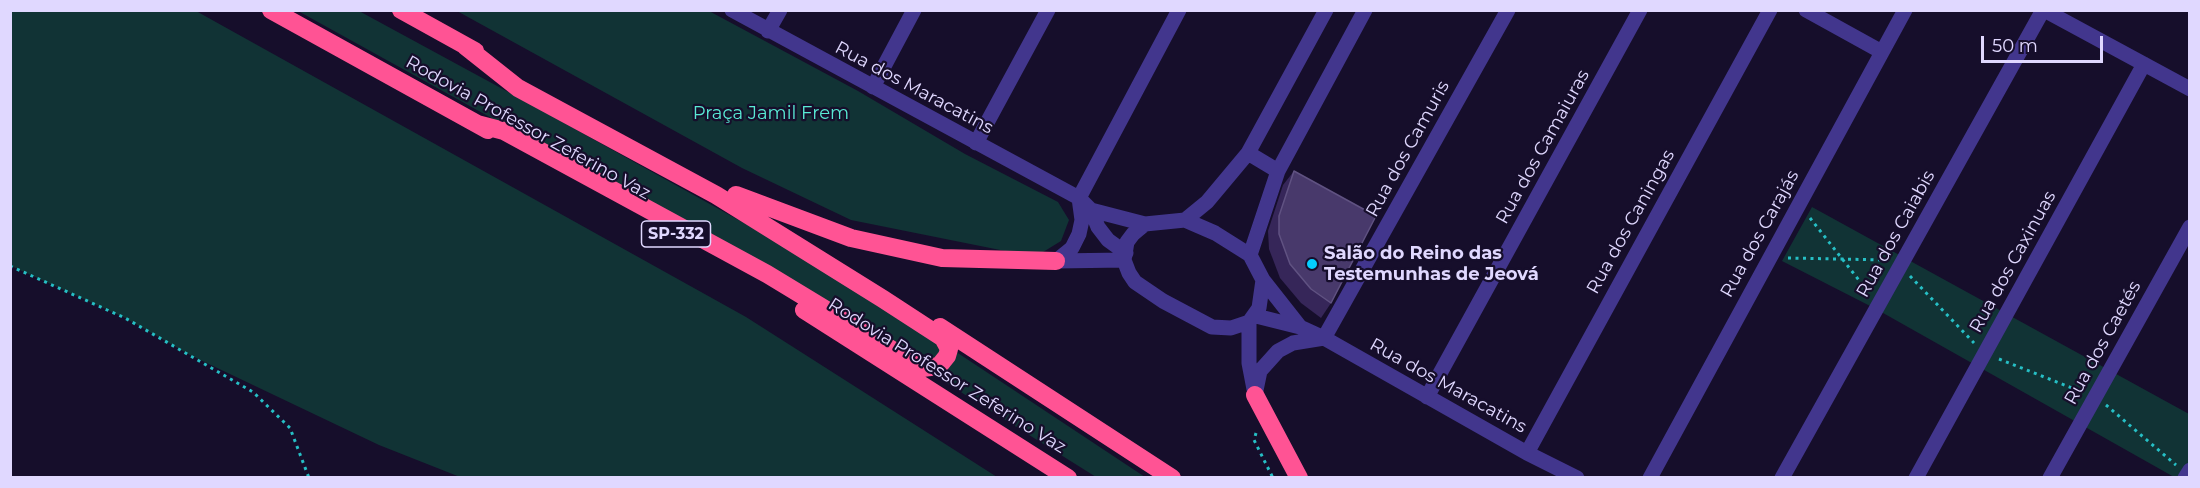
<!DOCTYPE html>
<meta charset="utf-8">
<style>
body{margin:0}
#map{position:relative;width:2200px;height:488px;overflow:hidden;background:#160e2b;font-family:Montserrat,sans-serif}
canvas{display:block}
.frame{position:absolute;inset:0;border:12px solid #e0d8ff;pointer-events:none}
.scale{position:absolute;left:1981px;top:36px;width:122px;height:27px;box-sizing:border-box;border:3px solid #e0d8ff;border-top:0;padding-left:8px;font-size:18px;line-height:21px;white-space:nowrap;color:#e0d8ff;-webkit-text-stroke:4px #160e2b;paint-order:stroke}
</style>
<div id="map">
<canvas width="2200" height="488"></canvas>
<div class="frame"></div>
<div class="scale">50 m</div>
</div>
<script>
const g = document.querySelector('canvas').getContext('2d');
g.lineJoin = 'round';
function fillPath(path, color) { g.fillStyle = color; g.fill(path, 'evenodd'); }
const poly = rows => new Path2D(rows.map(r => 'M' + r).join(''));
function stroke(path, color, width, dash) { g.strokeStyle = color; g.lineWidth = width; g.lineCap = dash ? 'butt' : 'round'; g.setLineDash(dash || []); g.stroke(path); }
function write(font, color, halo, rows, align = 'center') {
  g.font = font + ' Montserrat,sans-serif'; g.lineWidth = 4.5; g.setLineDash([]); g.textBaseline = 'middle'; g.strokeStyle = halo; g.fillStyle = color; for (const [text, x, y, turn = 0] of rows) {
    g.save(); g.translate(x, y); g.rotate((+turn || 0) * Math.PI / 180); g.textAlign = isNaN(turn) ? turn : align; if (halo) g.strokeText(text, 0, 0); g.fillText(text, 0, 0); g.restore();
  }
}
fillPath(poly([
 [11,10,196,11,746,317,997,477,460,477,379,445,190,355,125,318,11,266],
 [298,11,359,11,510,93,780,243,914,324,1145,477,1096,477,768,271],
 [457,11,709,11,858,91,965,154,1058,202,1069,220,1061,241,1035,257,851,220,742,168],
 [1812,207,2189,414,2189,477,2174,477,1876,309,1782,261]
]), '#113335');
stroke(poly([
 [1810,218,1869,293],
 [1788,258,1887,260],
 [10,266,125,318,253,392,290,428,309,478],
 [1910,276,1974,343],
 [1999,359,2082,392],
 [2106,405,2176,465],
 [1256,433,1254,440,1273,478]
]), '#26bfc5', 3, [3, 4.5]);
stroke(poly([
 [732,10,1079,198,1091,210,1098,227,1108,240,1126,253],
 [1806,10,1882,52],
 [2044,10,2190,89],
 [768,31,780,10],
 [873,87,914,10],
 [976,143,1048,10],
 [1248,153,1278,171],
 [1091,210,1145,224],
 [1185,220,1215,233,1250,255,1263,280,1259,308,1249,322,1231,328,1212,327,1163,301,1135,282,1129,273,1124,260,1127,242,1133,234,1145,224,1185,220],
 [1185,220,1207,202,1248,153,1326,10],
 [1250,255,1278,171,1365,10],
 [1056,261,1072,248,1079,234,1082,220,1079,198,1179,10],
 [1056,261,1124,260],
 [1263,280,1300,327],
 [1256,316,1300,327,1324,338,1527,453,1577,478],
 [1249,322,1249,363,1254,389],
 [1255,395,1260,371,1278,351,1293,343,1324,338,1508,10],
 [1427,397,1640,10],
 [1527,453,1770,10],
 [1650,478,1905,10],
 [1782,478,2043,10],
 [1916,478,2144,64],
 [2050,478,2190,227],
 [2185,478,2190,470]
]), '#42368d', 15);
stroke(poly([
 [271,10,488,130],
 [401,10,475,51],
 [465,46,518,88,716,195,883,299,943,338,949,349,947,356,939,366,922,368,767,274,504,131,477,124],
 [736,195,851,238,942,258,1056,261],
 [804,310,1068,478],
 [940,327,1172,478],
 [1255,395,1299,478]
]), '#ff5394', 18);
fillPath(poly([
 [1294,171,1331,303,1321,318,1301,303,1280,278,1269,249,1268,231,1283,185]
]), '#362659');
const building = poly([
 [1294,171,1376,216,1331,303,1311,289,1290,264,1279,234,1279,216,1294,171]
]);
fillPath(building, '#48396b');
stroke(building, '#605282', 1.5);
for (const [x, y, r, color] of [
 [1312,264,6,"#04cdff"]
]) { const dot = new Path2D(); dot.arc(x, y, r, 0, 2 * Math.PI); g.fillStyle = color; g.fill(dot); stroke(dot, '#160e2b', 2); }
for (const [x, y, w] of [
 [676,234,69]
]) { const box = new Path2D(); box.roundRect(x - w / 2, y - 13, w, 26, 4.5); g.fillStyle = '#160e2b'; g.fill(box); stroke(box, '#e0d8ff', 1.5); }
write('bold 16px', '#e0d8ff', null, [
 ["SP-332",676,234]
]);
write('18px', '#e0d8ff', '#160e2b', [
 ["Rua dos Maracatins",914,88,28],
 ["Rodovia Professor Zeferino Vaz",528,128,29],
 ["Rua dos Camaiuras",1543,147,-61],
 ["Rua dos Camuris",1408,149,-61],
 ["Rua dos Caningas",1631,222,-61],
 ["Rua dos Carajás",1760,234,-61],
 ["Rua dos Caiabis",1896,234,-61],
 ["Rua dos Caxinuas",2013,262,-61],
 ["Rua dos Caetés",2103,343,-61],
 ["Rodovia Professor Zeferino Vaz",947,376,32],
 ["Rua dos Maracatins",1448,386,29]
]);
write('18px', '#59ead4', '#160e2b', [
 ["Praça Jamil Frem",771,114]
]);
write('bold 18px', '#e0d8ff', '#160e2b', [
 ["Salão do Reino das",1324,254],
 ["Testemunhas de Jeová",1324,275]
], 'left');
</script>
